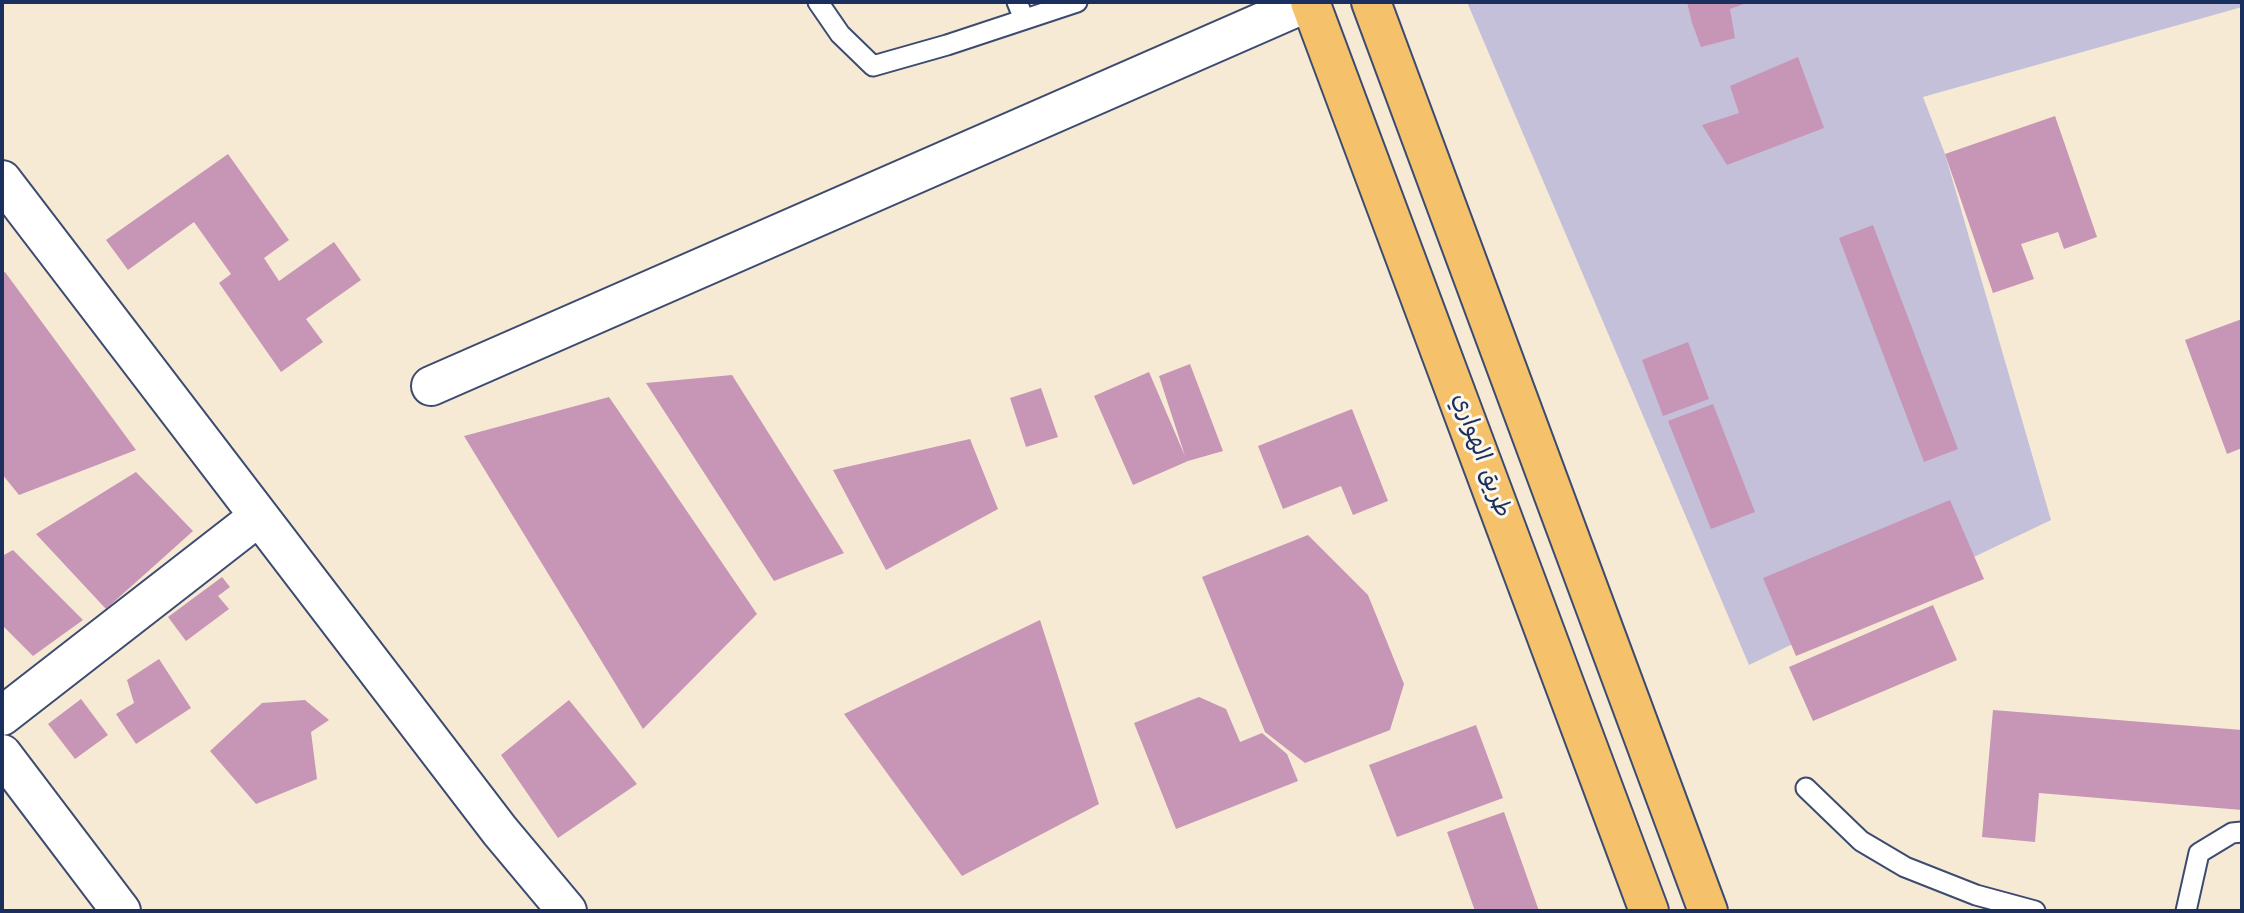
<!DOCTYPE html>
<meta charset="utf-8">
<style>
body{margin:0}
#map{position:relative;width:2244px;height:913px;overflow:hidden;background:#f6ead5;font-family:"Architects Daughter",sans-serif}
canvas{display:block}
.frame{position:absolute;inset:0;border:4px solid #1b2f5e;pointer-events:none}
</style>
<div id="map">
<canvas width="2244" height="913"></canvas>
<div class="frame"></div>
</div>
<script>
const g = document.querySelector('canvas').getContext('2d');
g.lineJoin = 'round';
function fillPath(path, color) { g.fillStyle = color; g.fill(path, 'evenodd'); }
const poly = rows => new Path2D(rows.map(r => 'M' + r).join(''));
function stroke(path, color, width, dash) { g.strokeStyle = color; g.lineWidth = width; g.lineCap = dash ? 'butt' : 'round'; g.setLineDash(dash || []); g.stroke(path); }
function write(font, color, halo, rows, align = 'center') {
  g.font = font + ' "Architects Daughter","Playpen Sans Arabic",sans-serif'; g.lineWidth = 6; g.setLineDash([]); g.textBaseline = 'middle'; g.strokeStyle = halo; g.fillStyle = color; for (const [text, x, y, turn = 0] of rows) {
    g.save(); g.translate(x, y); g.rotate((+turn || 0) * Math.PI / 180); g.textAlign = isNaN(turn) ? turn : align; if (halo) g.strokeText(text, 0, 0); g.fillText(text, 0, 0); g.restore();
  }
}
fillPath(poly([
 [1467,2,2242,2,2242,7,1923,97,1945,154,2051,520,1749,665]
]), '#c5c0da');
fillPath(poly([
 [1687,2,1749,2,1730,9,1735,38,1701,47,1692,23],
 [1798,57,1824,128,1727,165,1702,125,1739,113,1730,86],
 [2055,116,2097,237,2064,249,2058,232,2021,244,2034,279,1993,293,1945,154],
 [228,154,289,240,264,258,279,281,334,242,361,280,306,319,323,342,281,372,219,283,231,274,194,222,128,270,106,240],
 [1873,225,1958,449,1924,462,1839,238],
 [5,272,136,450,19,495,2,474,2,274],
 [2242,319,2242,448,2227,454,2185,340],
 [1688,342,1709,399,1663,416,1642,360],
 [1190,364,1223,451,1188,461,1133,485,1094,396,1149,372,1185,456,1159,376],
 [732,375,844,553,774,581,646,383],
 [1041,388,1058,437,1026,447,1010,398],
 [609,397,757,614,643,729,464,436],
 [1713,404,1755,512,1711,529,1668,421],
 [1352,409,1388,501,1353,515,1341,486,1283,509,1258,446],
 [970,439,998,509,886,570,833,470],
 [136,472,193,531,106,609,36,534],
 [1950,500,1984,579,1796,656,1763,578],
 [1308,535,1368,595,1404,684,1390,730,1305,763,1265,732,1202,577],
 [13,550,83,620,33,656,2,625,2,556],
 [222,577,230,587,218,596,229,609,186,641,168,617],
 [1933,605,1957,660,1813,721,1789,667],
 [1040,620,1099,804,962,876,844,714],
 [159,659,191,708,136,744,116,714,134,703,127,680],
 [1199,697,1226,709,1240,742,1262,733,1287,754,1298,781,1176,829,1134,723],
 [81,699,108,735,75,759,48,724],
 [305,700,329,720,311,732,317,779,256,804,210,751,262,703],
 [569,700,637,784,558,838,501,755],
 [1993,710,2242,730,2242,810,2039,793,2035,842,1982,837],
 [1476,725,1503,798,1397,837,1369,765],
 [1504,812,1539,911,1475,911,1447,832]
]), '#c795b6');
const service = poly([
 [818,2,840,34,873,66,947,45,1077,2],
 [1017,2,1024,19],
 [1806,788,1861,841,1905,867,1976,895,2035,911],
 [2186,911,2199,853,2232,833,2242,832]
]);
const minor = poly([
 [2,180,500,831,567,911],
 [431,386,1308,2],
 [2,716,258,517],
 [2,754,121,911]
]);
const trunk = poly([
 [1310,2,1649,911],
 [1371,2,1708,911]
]);
stroke(service, '#3c4b70', 23);
stroke(minor, '#3c4b70', 42);
stroke(trunk, '#3c4b70', 42);
stroke(service, '#fff', 19);
stroke(minor, '#fff', 38);
stroke(trunk, '#f5c16b', 38);
write('24px', '#1b2f5e', '#fbf7ec', [
 ["طريق الهواري",1480,456,70]
]);
</script>
